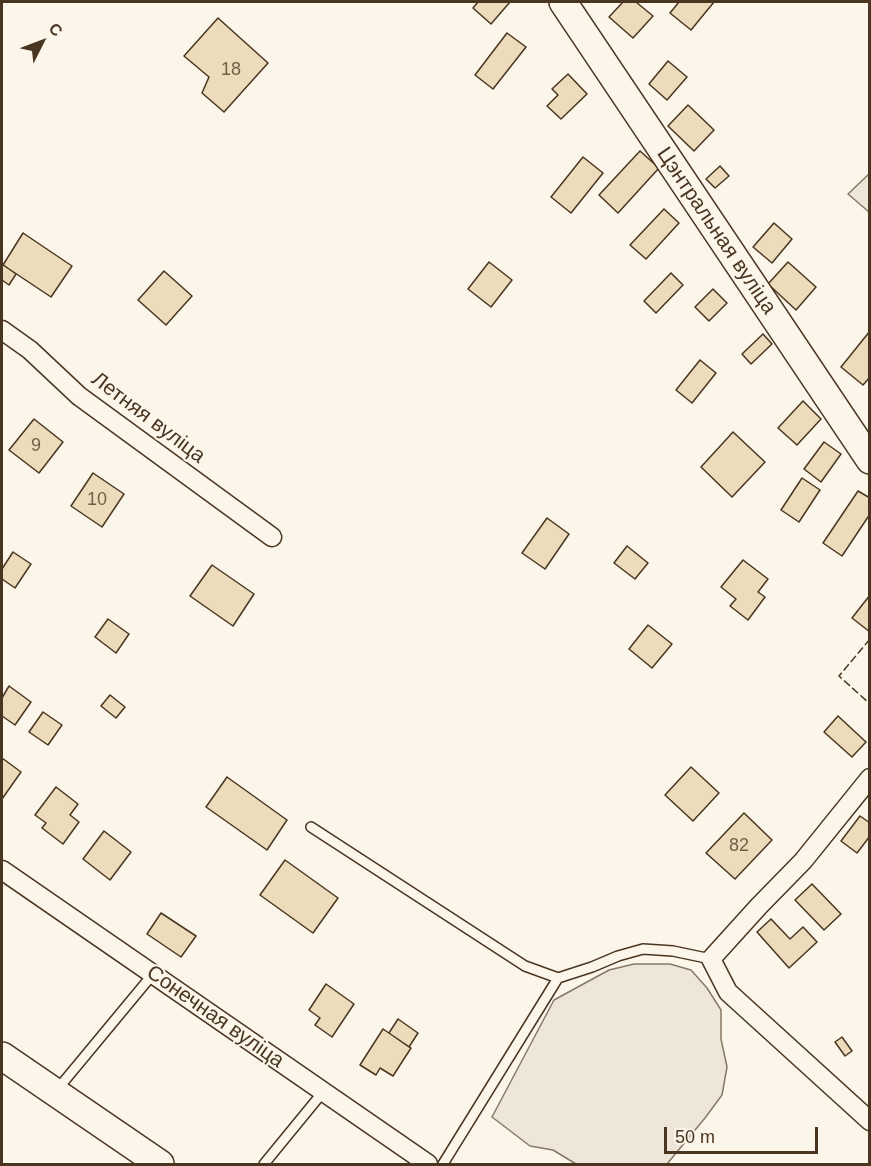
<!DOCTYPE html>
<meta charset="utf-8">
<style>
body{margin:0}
#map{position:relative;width:871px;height:1166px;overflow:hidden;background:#fbf6e9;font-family:Helvetica,sans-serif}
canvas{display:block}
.frame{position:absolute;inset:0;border:3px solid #4a3520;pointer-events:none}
.north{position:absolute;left:12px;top:12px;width:60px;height:60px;-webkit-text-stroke:4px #fbf6e9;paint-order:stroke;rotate:48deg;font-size:16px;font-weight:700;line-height:24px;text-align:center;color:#4a3520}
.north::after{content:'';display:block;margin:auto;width:21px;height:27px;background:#4a3520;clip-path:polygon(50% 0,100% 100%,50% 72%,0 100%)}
.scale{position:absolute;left:664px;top:1127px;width:154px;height:27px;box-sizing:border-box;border:3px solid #4a3520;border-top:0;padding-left:8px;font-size:18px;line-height:21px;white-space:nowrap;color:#4a3520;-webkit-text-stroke:4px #fbf6e9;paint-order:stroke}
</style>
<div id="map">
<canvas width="871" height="1166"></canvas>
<div class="frame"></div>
<div class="north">С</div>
<div class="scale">50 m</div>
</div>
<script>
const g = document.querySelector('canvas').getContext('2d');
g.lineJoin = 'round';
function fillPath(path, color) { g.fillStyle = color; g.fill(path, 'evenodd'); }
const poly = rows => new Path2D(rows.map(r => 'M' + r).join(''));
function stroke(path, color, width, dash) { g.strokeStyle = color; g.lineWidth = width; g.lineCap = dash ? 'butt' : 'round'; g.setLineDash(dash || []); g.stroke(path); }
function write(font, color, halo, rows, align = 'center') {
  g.font = font + ' Helvetica,sans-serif'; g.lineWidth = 4.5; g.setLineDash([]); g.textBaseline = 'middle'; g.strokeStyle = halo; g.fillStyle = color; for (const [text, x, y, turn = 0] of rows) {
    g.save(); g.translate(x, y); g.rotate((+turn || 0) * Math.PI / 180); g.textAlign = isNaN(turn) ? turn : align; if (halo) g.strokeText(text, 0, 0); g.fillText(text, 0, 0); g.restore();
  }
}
const green = poly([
 [869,174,869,212,848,194,869,174],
 [634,964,670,964,691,970,707,988,721,1010,721,1039,727,1067,722,1095,705,1118,667,1164,576,1164,553,1150,530,1146,492,1117,554,1000,609,970,634,964]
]);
fillPath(green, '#ede6d9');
stroke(green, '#887966', 1.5);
const building = poly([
 [478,2,510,2,491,24,473,8,478,2],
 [623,2,636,2,653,16,633,38,609,17,623,2],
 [679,2,714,2,691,30,670,13,679,2],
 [218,18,268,63,224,112,202,93,209,77,184,56,218,18],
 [507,33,526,47,493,89,475,75,507,33],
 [668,61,687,77,667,100,649,84,668,61],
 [568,74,587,94,561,119,547,106,558,95,552,89,568,74],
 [688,105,714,130,694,151,668,126,688,105],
 [640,151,659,168,618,213,599,195,640,151],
 [583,157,603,173,571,213,551,197,583,157],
 [720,166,729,176,715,188,706,179,720,166],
 [664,209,679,223,646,259,630,245,664,209],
 [774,223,792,239,772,263,753,247,774,223],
 [23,233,72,266,51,297,3,265,23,233],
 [489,262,512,280,491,307,468,289,489,262],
 [788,262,816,287,796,310,768,284,788,262],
 [2,264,16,274,9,285,2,280,2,264],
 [164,271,192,296,166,325,138,300,164,271],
 [671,273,683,285,656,313,644,301,671,273],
 [713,289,727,303,709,321,695,307,713,289],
 [870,331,870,377,863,385,841,367,870,331],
 [763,334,772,344,751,364,742,354,763,334],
 [700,360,716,373,692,403,676,390,700,360],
 [803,401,821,419,797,445,778,428,803,401],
 [34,419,63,442,39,473,9,450,34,419],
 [733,432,765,462,732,497,701,467,733,432],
 [824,442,841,454,821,482,804,469,824,442],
 [93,473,124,494,102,527,71,506,93,473],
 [802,478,820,490,799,522,781,510,802,478],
 [858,491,870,498,870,514,842,556,823,543,858,491],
 [547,518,569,534,545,569,522,553,547,518],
 [627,546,648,563,635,579,614,563,627,546],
 [13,552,31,564,15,588,2,579,2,569,13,552],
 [743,560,768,579,758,592,765,597,748,620,730,606,736,599,721,587,743,560],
 [212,565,254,594,233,626,190,596,212,565],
 [870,595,870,632,852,618,870,595],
 [108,619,129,634,116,653,95,637,108,619],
 [648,625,672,644,652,668,629,649,648,625],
 [9,686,31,702,15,725,2,716,2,698,9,686],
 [110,695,125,707,116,718,101,706,110,695],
 [43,712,62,725,48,745,29,732,43,712],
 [838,716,866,742,852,757,824,732,838,716],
 [2,758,21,772,2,799,2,758],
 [691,767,719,793,693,821,665,795,691,767],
 [227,777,287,820,267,850,206,807,227,777],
 [56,787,78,804,70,815,79,822,63,844,42,828,46,823,35,815,56,787],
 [744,813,772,840,735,879,706,853,744,813],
 [860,816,870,823,870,836,857,853,841,841,860,816],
 [104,831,131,852,110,880,83,859,104,831],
 [285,860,338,898,313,933,260,895,285,860],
 [812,884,841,914,824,930,795,900,812,884],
 [161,913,196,936,181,957,147,934,161,913],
 [771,919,790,939,803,927,817,942,789,968,757,932,771,919],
 [326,984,354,1004,332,1037,315,1025,320,1018,309,1010,326,984],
 [398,1019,418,1033,409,1047,389,1033,398,1019],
 [383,1029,411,1048,393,1076,380,1068,376,1075,360,1065,383,1029],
 [842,1037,852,1051,845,1056,835,1042,842,1037]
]);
fillPath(building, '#ecdcbc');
stroke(building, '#4a3520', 1.5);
const lane = poly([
 [311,827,525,966,558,978,592,967,618,956,643,949,673,951,711,959],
 [56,1091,153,974],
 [264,1164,323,1092],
 [443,1164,558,978]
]);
const street = poly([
 [2,330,30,350,79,396,272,537],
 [870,778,803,861,759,906,711,959,728,992,870,1121],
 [2,870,428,1164]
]);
const secondary = poly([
 [563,2,870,460],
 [2,1056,160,1164]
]);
stroke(lane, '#4a3520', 12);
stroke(street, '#4a3520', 21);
stroke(secondary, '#4a3520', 30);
stroke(lane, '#fbf6e9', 9);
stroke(street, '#fbf6e9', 18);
stroke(secondary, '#fbf6e9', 27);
stroke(poly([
 [870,639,839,676,870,704]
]), '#4a3520', 1.5, [8, 3]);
write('18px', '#725f47', null, [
 ["18",231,70],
 ["9",36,446],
 ["10",97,500],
 ["82",739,846]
]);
write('21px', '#4a3520', '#fbf6e9', [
 ["Цэнтральная вуліца",716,231,56],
 ["Летняя вуліца",148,418,37],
 ["Сонечная вуліца",215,1017,35]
]);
</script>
